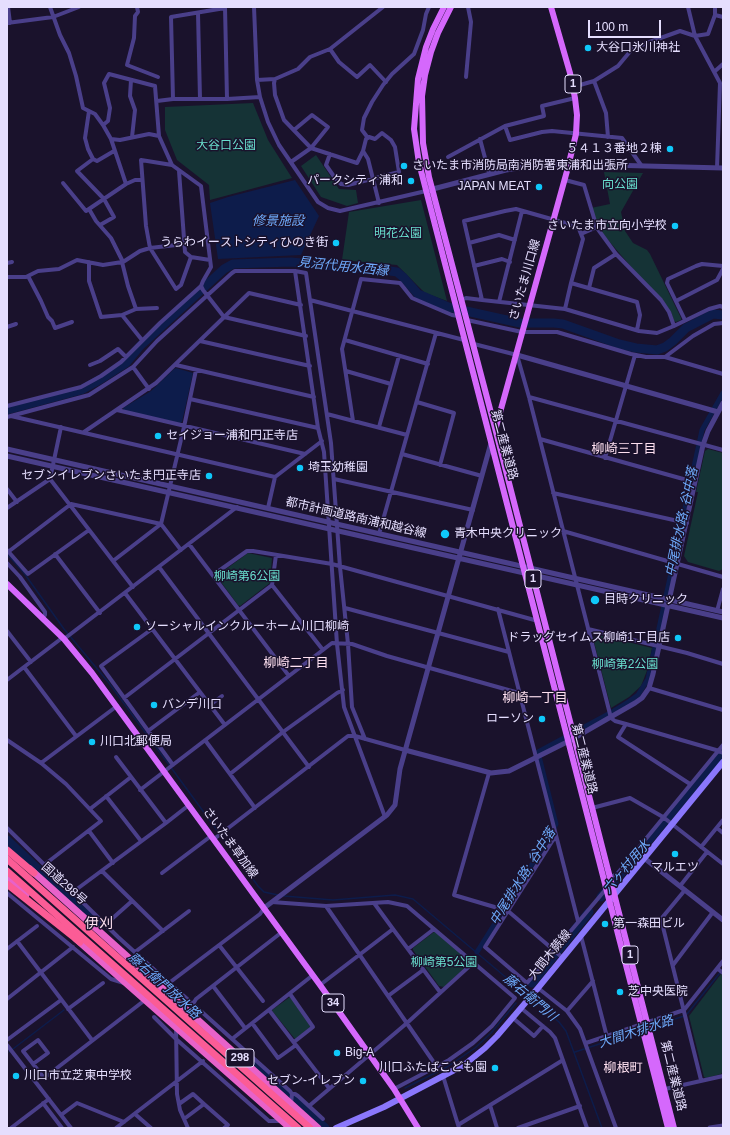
<!DOCTYPE html>
<meta charset="utf-8">
<style>
body{margin:0}
#map{position:relative;width:730px;height:1135px;overflow:hidden;background:#1a122c;font-family:Arial,sans-serif}
canvas{display:block}
.frame{position:absolute;inset:0;border:8px solid #e5defe;pointer-events:none}
.scale{position:absolute;left:588px;top:20px;width:73px;height:18px;box-sizing:border-box;border:2px solid #e5defe;border-top:0;padding-left:5px;font-size:12px;line-height:14px;white-space:nowrap;color:#e5defe;-webkit-text-stroke:3px #1a122c;paint-order:stroke}
</style>
<div id="map">
<canvas width="730" height="1135"></canvas>
<div class="frame"></div>
<div class="scale">100 m</div>
</div>
<script>
const g = document.querySelector('canvas').getContext('2d');
g.lineJoin = 'round';
function fillPath(path, color) { g.fillStyle = color; g.fill(path, 'evenodd'); }
const poly = rows => new Path2D(rows.map(r => 'M' + r).join(''));
function stroke(path, color, width, dash) { g.strokeStyle = color; g.lineWidth = width; g.lineCap = dash ? 'butt' : 'round'; g.setLineDash(dash || []); g.stroke(path); }
function write(font, color, halo, rows, align = 'center') {
  g.font = font + ' Arial,"Noto Sans JP",sans-serif'; g.lineWidth = 3; g.setLineDash([]); g.textBaseline = 'middle'; g.strokeStyle = halo; g.fillStyle = color; for (const [text, x, y, turn = 0] of rows) {
    g.save(); g.translate(x, y); g.rotate((+turn || 0) * Math.PI / 180); g.textAlign = isNaN(turn) ? turn : align; if (halo) g.strokeText(text, 0, 0); g.fillText(text, 0, 0); g.restore();
  }
}
fillPath(poly([
 [253,103,268,140,292,178,210,200,209,185,177,160,165,130,165,107],
 [316,155,339,189,356,190,358,203,347,206,321,197,301,166],
 [604,172,643,173,621,212,625,231,633,243,647,250,650,254,681,318,681,320,676,322,674,321,671,312,662,299,644,282,603,234,591,208,610,204],
 [421,200,447,301,425,293,397,265,342,260,349,212],
 [708,449,723,453,723,569,719,571,688,562,684,556,698,492,696,492,705,451],
 [248,553,272,558,270,583,240,606,238,605,218,578,218,575],
 [599,635,652,648,648,668,641,686,629,697,611,708,593,638],
 [434,932,437,932,468,960,469,964,444,987,439,986,413,950,413,948],
 [721,974,723,976,723,1071,721,1074,706,1078,704,1077,689,1016],
 [290,997,310,1026,310,1027,295,1039,273,1012,272,1010]
]), '#153336');
fillPath(poly([
 [295,180,319,216,301,255,218,259,210,203,228,197],
 [176,368,193,373,182,422,180,423,124,411,123,408,151,391,174,369]
]), '#0d1c4b');
stroke(poly([
 [7,554,24,573,64,629,109,683,258,886,264,892,278,895],
 [284,896,333,900,395,895,413,899,528,996],
 [531,998,559,1022,566,1031,602,1128],
 [687,1014,723,969],
 [651,1027,684,1016],
 [9,1052,64,1010],
 [575,1052,642,1030],
 [405,1088,447,1067,475,1048,491,1033,516,1003]
]), '#0d1c4b', 1.5);
stroke(poly([
 [477,952,551,834,556,824,538,752,614,711,627,703,638,695,648,679,702,430,723,393]
]), '#0d1c4b', 5);
stroke(poly([
 [7,410,81,390,101,379,126,363,140,346,224,269,233,264,291,262,390,271,397,272,403,277,418,294,448,307,520,323,554,323,563,324,619,344,636,348,657,350,665,347,673,341,686,328,713,314,723,315],
 [7,840,96,924],
 [601,897,723,751],
 [532,983,589,912],
 [242,1055,325,1128]
]), '#0d1c4b', 9);
stroke(poly([
 [8,7,10,23],
 [50,7,60,35,69,53,76,76,83,108,95,114,103,125,111,139,126,184],
 [137,7,138,12,135,16,134,38,127,65,158,77],
 [225,7,227,99],
 [254,7,257,80,260,97,268,122,279,145,318,202,328,208,340,211,426,191],
 [688,7,695,36,720,83,717,168],
 [198,13,200,99],
 [715,15,723,17],
 [7,23,53,17,79,7],
 [330,49,339,62,357,77,370,65,386,82],
 [714,72,723,64],
 [466,77,471,22,468,7],
 [275,79,274,83,275,95,284,120,311,148,357,163,363,151,366,139,369,137,375,139,382,133,391,140,395,147,399,172,348,185,341,184,335,178,326,165,330,154],
 [131,80,130,96,135,110,132,137],
 [257,80,275,79,298,69,310,57,330,49,383,7],
 [594,81,606,113,608,137],
 [573,87,594,81,618,66,633,48,680,31,695,36,708,34,715,15,715,7],
 [173,99,171,17,225,8],
 [157,101,173,99,227,99,260,97],
 [89,111,85,138,88,149,93,159,97,161,114,151],
 [103,125,108,121,110,108,104,83,109,74,155,86,159,136,172,165,201,186,211,267,203,281,201,286,203,290,224,317,306,336],
 [505,126,510,140,542,132,552,131,622,138,641,165],
 [368,138,362,130,364,118,372,102,383,85,392,74,414,54,423,30,426,14,429,7],
 [111,139,120,140,149,134,159,136],
 [480,139,489,173],
 [363,151,368,159,379,203],
 [448,157,505,126,544,116,542,106,575,98],
 [93,159,77,171,104,199,114,217,100,225],
 [291,162,311,148,328,127,312,115,294,130],
 [172,165,141,160,146,226,150,248,176,289,181,285,191,257],
 [179,171,185,252,191,257,210,260],
 [565,180,584,185,597,228,616,254,661,300,669,312,674,326],
 [63,183,86,211,126,184,135,180,142,180],
 [89,209,96,221,111,238,123,262,122,262,128,286,136,309],
 [581,234,597,227],
 [469,243,499,235,515,240],
 [89,262,89,281,101,317,122,315,136,309,157,308],
 [123,262,140,251,150,248,185,244],
 [7,263,12,262],
 [474,266,502,259,510,262],
 [295,271,318,428,324,452,337,644,344,707,385,817],
 [28,276,41,301,48,317,52,321,55,328,72,322],
 [7,277,26,277,38,271,59,269,77,260,103,265,122,262],
 [571,283,637,302,640,315,637,330],
 [589,288,594,268,616,254],
 [310,300,464,340],
 [461,300,466,298,482,300,565,309,639,331,657,333,674,326,709,309,720,306,723,307],
 [482,300,464,221,505,211,516,209,569,224,579,229,583,239,571,283,565,309],
 [676,301,717,280,723,269],
 [499,302,522,211],
 [122,315,142,340],
 [467,320,522,332,557,332,631,354,646,357,665,357,723,374],
 [685,320,667,283,668,279,696,266,702,264,723,266],
 [7,327,16,324],
 [345,340,428,364],
 [200,341,310,366],
 [474,344,517,355,529,397,611,718,615,721,626,724,716,750,723,753],
 [665,357,693,336,714,324,723,323],
 [90,365,100,361,118,349,126,357],
 [176,365,314,397],
 [346,371,391,384],
 [149,389,133,367,157,341,232,273,235,271,295,271,306,273,331,443,340,567,348,644,352,707,365,739],
 [529,397,723,450],
 [190,399,318,428],
 [417,402,454,413,440,465],
 [7,406,81,387,101,376,121,362,160,323,201,286],
 [117,410,305,454],
 [327,414,407,435],
 [11,416,275,477],
 [7,417,89,395,133,367],
 [353,421,342,349,361,279,400,283,412,298,452,315,458,316],
 [61,427,50,479,133,587],
 [379,427,399,356],
 [84,432,156,383,249,293,301,305],
 [540,439,694,482],
 [402,454,482,476],
 [605,458,635,355],
 [334,479,473,510],
 [7,489,17,502],
 [553,493,687,523],
 [7,508,50,479],
 [268,508,275,477,322,441],
 [563,531,723,577],
 [379,534,436,333],
 [189,544,289,676],
 [7,550,28,574,89,530],
 [181,550,161,524,184,427,196,370],
 [8,552,71,504,161,524],
 [55,554,100,613],
 [113,561,161,524],
 [7,563,20,577,45,612,45,615,43,618],
 [159,567,309,767],
 [213,575,247,551,253,551,332,564,538,621],
 [272,585,323,650],
 [125,593,225,725],
 [345,608,509,652],
 [498,609,578,921],
 [717,611,723,589],
 [152,629,101,666,173,765],
 [588,629,687,653,723,664],
 [7,631,31,662],
 [64,639,237,507],
 [24,667,76,736],
 [7,680,62,638],
 [649,688,723,710],
 [124,698,272,585,276,555],
 [210,705,222,696],
 [626,724,618,737,690,784],
 [148,731,200,692],
 [7,740,41,763,66,784,101,821,44,865],
 [205,740,255,808],
 [41,763,117,706],
 [489,773,454,895,508,911,563,958],
 [230,774,283,732,337,693,343,690],
 [140,790,332,643,352,644,387,656,519,693],
 [106,796,141,841],
 [592,808,630,798,663,817,723,864],
 [90,809,131,777],
 [166,823,189,805],
 [7,828,118,937,169,983,260,914,264,908],
 [717,828,723,833],
 [89,831,113,863],
 [556,838,553,840,485,947,527,983,606,889],
 [214,839,348,736,355,736,405,750],
 [701,847,723,820],
 [102,871,163,931],
 [162,873,211,836],
 [610,877,617,874,723,745],
 [680,886,707,852],
 [685,890,661,919,701,1080],
 [73,892,166,823,116,757],
 [7,893,111,979,124,983],
 [272,902,326,906,388,902,407,906,515,998,492,1026,473,1043,449,1060,394,1089],
 [326,906,437,1067],
 [105,925,132,901],
 [393,929,440,992],
 [581,936,607,1037],
 [17,941,92,1040],
 [219,945,263,1001],
 [7,949,37,926],
 [408,949,434,929],
 [135,952,189,911],
 [673,965,713,912],
 [718,969,723,973],
 [320,985,393,929,374,903],
 [213,986,245,1028],
 [538,988,567,1011,580,1029,616,1128],
 [161,989,169,983,193,1004,290,1091,292,1094,291,1103],
 [290,994,313,1027,294,1042],
 [388,996,423,970],
 [7,999,73,947],
 [193,1004,196,999,282,932],
 [521,1008,550,1032,555,1038,587,1128],
 [68,1009,103,983],
 [269,1010,295,1044],
 [567,1011,593,981],
 [154,1017,176,1039,269,1121,282,1121],
 [513,1018,534,1036,543,1026],
 [252,1023,278,1058,296,1045,329,1088],
 [176,1027,177,1094,180,1110,188,1128],
 [232,1039,313,975],
 [7,1040,61,1000],
 [586,1043,684,1010,723,961],
 [7,1045,71,1128],
 [33,1064,48,1053,38,1040,23,1051,44,1078,145,1000],
 [443,1076,459,1128],
 [665,1089,723,1076],
 [292,1094,295,1094,298,1096,323,1119],
 [43,1103,62,1128],
 [179,1104,193,1094,204,1104],
 [490,1105,497,1128],
 [309,1106,407,1023,474,962],
 [135,1114,151,1128],
 [61,1115,77,1103,124,1122],
 [184,1119,204,1104,228,1125,224,1128],
 [458,1125,563,1060],
 [11,1128,49,1099],
 [116,1128,203,1061],
 [518,1128,580,1106]
]), '#4a3f8a', 4);
stroke(poly([
 [429,190,506,170,539,165,569,164,723,168],
 [517,355,718,412],
 [7,449,723,612],
 [7,456,723,618],
 [405,750,491,773,509,771,569,741,635,703,642,698,649,688,653,674,703,445,708,431,723,403],
 [644,858,723,920],
 [264,908,387,815,395,805,400,769,491,443],
 [710,1128,723,1126]
]), '#4a3f8a', 5);
stroke(poly([
 [336,1128,384,1107,443,1076,464,1065,485,1048,497,1036,538,988,723,762]
]), '#8a77fc', 6);
stroke(poly([
 [444,7,433,29,426,47,418,79,414,129,419,163,668,1128],
 [451,7,438,33,431,52,425,75,422,96,423,143,429,177,495,428,674,1128],
 [496,427,567,171,576,134,577,115,575,98,570,73,551,7],
 [7,584,64,639,92,673,320,985,394,1089,418,1128]
]), '#d568fc', 6);
stroke(poly([
 [30,869,318,1128],
 [7,879,26,895],
 [76,939,290,1128]
]), '#e862c9', 7);
stroke(poly([
 [7,850,34,873],
 [7,884,80,942]
]), '#fb5c96', 7);
stroke(poly([
 [7,859,310,1128],
 [7,871,298,1128]
]), '#fb5c96', 7);
for (const [x, y, r, color] of [
 [588,48,4,"#0fc8fa"],
 [670,149,4,"#0fc8fa"],
 [404,166,4,"#0fc8fa"],
 [411,181,4,"#0fc8fa"],
 [539,187,4,"#0fc8fa"],
 [675,226,4,"#0fc8fa"],
 [336,243,4,"#0fc8fa"],
 [158,436,4,"#0fc8fa"],
 [300,468,4,"#0fc8fa"],
 [209,476,4,"#0fc8fa"],
 [445,534,5,"#0fc8fa"],
 [595,600,5,"#0fc8fa"],
 [137,627,4,"#0fc8fa"],
 [678,638,4,"#0fc8fa"],
 [154,705,4,"#0fc8fa"],
 [542,719,4,"#0fc8fa"],
 [92,742,4,"#0fc8fa"],
 [675,854,4,"#0fc8fa"],
 [605,924,4,"#0fc8fa"],
 [620,992,4,"#0fc8fa"],
 [337,1053,4,"#0fc8fa"],
 [495,1068,4,"#0fc8fa"],
 [16,1076,4,"#0fc8fa"],
 [363,1081,4,"#0fc8fa"]
]) { const dot = new Path2D(); dot.arc(x, y, r, 0, 2 * Math.PI); g.fillStyle = color; g.fill(dot); stroke(dot, '#1a122c', 1.5); }
for (const [x, y, w] of [
 [573,84,16],
 [533,579,16],
 [630,955,16],
 [333,1003,22],
 [240,1058,28]
]) { const box = new Path2D(); box.roundRect(x - w / 2, y - 9, w, 18, 3); g.fillStyle = '#1a122c'; g.fill(box); stroke(box, '#e5defe', 1); }
write('bold 11px', '#e5defe', null, [
 ["1",573,84],
 ["1",533,579],
 ["1",630,955],
 ["34",333,1003],
 ["298",240,1058]
]);
write('12px', '#e5defe', '#1a122c', [
 ["大谷口氷川神社",596,48],
 ["５４１３番地２棟",662,149,"right"],
 ["さいたま市消防局南消防署東浦和出張所",412,166],
 ["パークシティ浦和",403,181,"right"],
 ["JAPAN MEAT",531,187,"right"],
 ["さいたま市立向小学校",667,226,"right"],
 ["うらわイーストシティひのき街",328,243,"right"],
 ["セイジョー浦和円正寺店",166,436],
 ["埼玉幼稚園",308,468],
 ["セブンイレブンさいたま円正寺店",201,476,"right"],
 ["青木中央クリニック",454,534],
 ["目時クリニック",604,600],
 ["ソーシャルインクルーホーム川口柳崎",145,627],
 ["ドラッグセイムス柳崎1丁目店",670,638,"right"],
 ["バンデ川口",162,705],
 ["ローソン",534,719,"right"],
 ["川口北郵便局",100,742],
 ["マルエツ",675,868,"center"],
 ["第一森田ビル",613,924],
 ["芝中央医院",628,992],
 ["Big-A",345,1053],
 ["川口ふたばこども園",487,1068,"right"],
 ["川口市立芝東中学校",24,1076],
 ["セブン-イレブン",355,1081,"right"]
], 'left');
write('12px', '#69dfcf', '#1a122c', [
 ["大谷口公園",226,146],
 ["向公園",620,185],
 ["明花公園",398,234],
 ["柳崎第6公園",247,577],
 ["柳崎第2公園",625,665],
 ["柳崎第5公園",444,963]
]);
write('12px', '#e5defe', '#1a122c', [
 ["さいたま川口線",525,280,-74],
 ["第二産業道路",504,445,75],
 ["都市計画道路南浦和越谷線",356,518,13],
 ["第二産業道路",584,759,76],
 ["さいたま草加線",230,843,54],
 ["国道298号",64,884,42],
 ["大間木蕨線",550,955,-51],
 ["第二産業道路",673,1076,76]
]);
write('italic 13px', '#6eaafc', '#1a122c', [
 ["修景施設",278,221],
 ["見沼代用水西縁",343,267,6],
 ["中尾排水路; 谷中落",682,522,-78],
 ["六ヶ村用水",627,867,-50],
 ["中尾排水路; 谷中落",523,877,-58],
 ["藤右衛門放水路",164,986,42],
 ["藤右衛門川",530,998,40],
 ["大間木排水路",636,1032,-18]
]);
write('13px', '#fee0f0', '#1a122c', [
 ["柳崎三丁目",624,449],
 ["柳崎二丁目",296,663],
 ["柳崎一丁目",535,698],
 ["柳根町",623,1068]
]);
write('14px', '#fee0f0', '#1a122c', [
 ["伊刈",99,924]
]);
</script>
